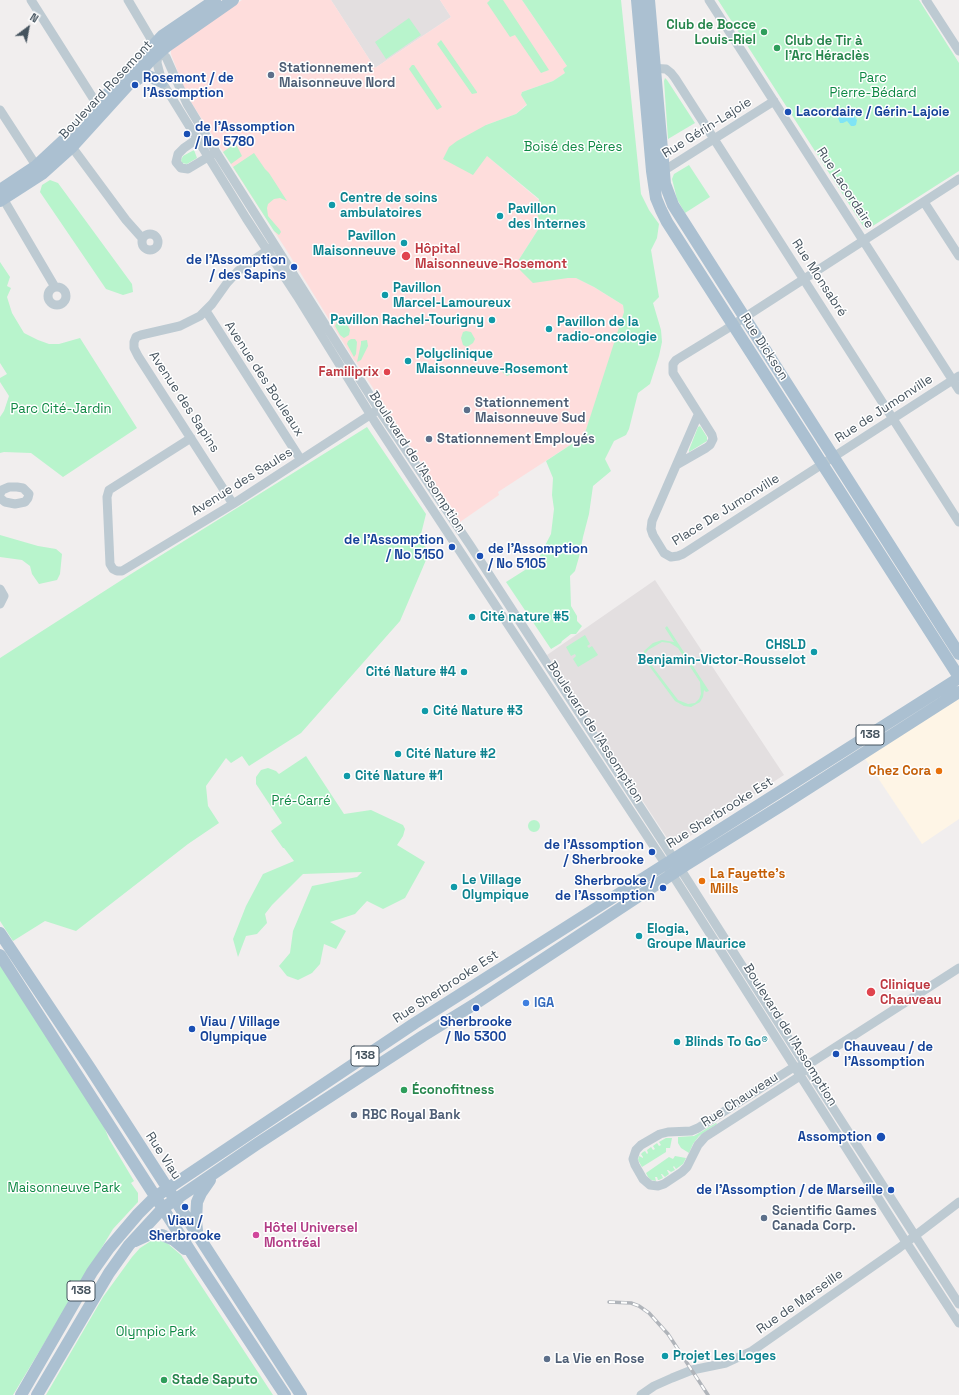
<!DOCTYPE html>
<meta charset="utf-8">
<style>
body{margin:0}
#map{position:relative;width:959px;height:1395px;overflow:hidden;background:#f1eeee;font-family:"Space Grotesk",sans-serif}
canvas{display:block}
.north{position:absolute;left:8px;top:8px;width:40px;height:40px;-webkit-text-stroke:3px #fff;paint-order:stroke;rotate:32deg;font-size:11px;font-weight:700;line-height:16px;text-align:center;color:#45535e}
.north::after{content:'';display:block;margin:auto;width:14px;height:18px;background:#45535e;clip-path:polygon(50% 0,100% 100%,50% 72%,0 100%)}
</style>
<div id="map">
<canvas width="959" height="1395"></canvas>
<div class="north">N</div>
</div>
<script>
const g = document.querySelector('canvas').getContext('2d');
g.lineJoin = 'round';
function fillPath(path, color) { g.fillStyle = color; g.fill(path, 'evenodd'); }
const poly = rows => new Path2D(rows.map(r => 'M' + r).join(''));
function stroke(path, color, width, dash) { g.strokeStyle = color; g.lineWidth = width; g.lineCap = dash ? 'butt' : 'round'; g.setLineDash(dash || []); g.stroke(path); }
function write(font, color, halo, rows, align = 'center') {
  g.font = font + ' "Space Grotesk",sans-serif'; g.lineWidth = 3; g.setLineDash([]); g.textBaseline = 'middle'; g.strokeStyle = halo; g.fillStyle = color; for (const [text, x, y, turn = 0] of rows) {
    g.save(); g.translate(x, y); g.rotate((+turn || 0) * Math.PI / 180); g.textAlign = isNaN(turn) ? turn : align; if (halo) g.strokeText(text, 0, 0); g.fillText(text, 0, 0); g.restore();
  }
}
fillPath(poly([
 [959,699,959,819,922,844,864,757]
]), '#fef5e6');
fillPath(poly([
 [331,0,440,0,451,17,375,68],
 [655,580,784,775,673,847,547,655]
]), '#e3dfe0');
fillPath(poly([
 [242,0,331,0,375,68,451,17,440,0,522,0,567,66,565,73,553,81,522,92,521,95,527,104,516,114,486,125,486,155,539,200,537,213,541,225,518,261,568,278,576,278,594,287,623,305,624,312,600,391,584,436,498,492,499,495,460,522,356,362,354,360,287,251,187,96,171,54,171,50]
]), '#fedddc');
fillPath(poly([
 [490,0,503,0,549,70,541,73,515,35,510,37,487,3],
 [522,0,621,0,641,194,649,210,659,224,657,238,651,250,659,297,653,303,661,330,662,342,659,356,650,384,638,393,629,429,626,435,614,441,605,459,611,471,593,486,589,514,583,537,579,557,575,571,570,576,571,606,577,616,577,621,582,626,576,634,571,634,562,641,561,643,551,649,506,582,536,563,551,534,554,509,552,495,553,478,546,461,584,436,624,312,623,305,594,287,576,278,568,278,533,283,520,270,518,261,541,225,537,213,539,199,487,156,473,175,443,159,449,147,457,141,486,125,516,114,527,105,521,95,522,92,553,81,565,73,563,69,567,66],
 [718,0,919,0,959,63,959,171,868,229,865,229],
 [409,18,421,35,386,59,375,42],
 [441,40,477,92,477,93,472,94,437,44],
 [412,65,414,65,442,107,437,110,409,69],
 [665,78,667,80,695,123,668,139,664,81],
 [233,145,237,146,242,156,231,164,223,152],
 [194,150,197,158,187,164,182,163,181,160,183,156],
 [254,153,265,169,269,173,287,201,280,198,274,199,268,204,267,208,268,216,280,230,281,232,279,235,274,231,233,167],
 [689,165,710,197,685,213,677,199,672,179,674,174],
 [50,180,58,183,132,284,133,292,123,295,106,289,40,192,42,185],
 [0,262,10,277,7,286,11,288,7,297,12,313,24,333,38,340,49,344,59,344,80,338,137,428,63,477,31,453,4,452,0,453,0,417,4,411,9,396,0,382,0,378,7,374,0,363],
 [337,322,345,322,347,324,350,330,349,335,344,338,340,335,335,326],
 [466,331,471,332,475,339,473,343,467,347,463,345,461,338,463,332],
 [351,339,355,339,357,342,356,354,354,357,347,344,348,341],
 [367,340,368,346,361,360,357,362,361,344,361,341],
 [509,364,519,371,507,376,502,372,502,368,505,365],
 [700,426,707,437,707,441,689,452,689,450,698,427],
 [367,427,426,514,420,538,429,553,400,621,301,733,249,766,242,756,231,763,226,758,206,786,208,806,219,823,188,844,76,931,45,921,13,941,0,921,0,658,131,574],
 [0,535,38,546,56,549,62,554,60,574,57,580,39,584,32,574,30,566,22,560,0,557],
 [667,626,709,691,706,692,704,690,703,697,700,702,691,707,684,706,675,701,644,659,644,651,653,643,662,640,674,642,665,628],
 [662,642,670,643,678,648,700,682,701,694,699,699,695,703,688,704,678,700,646,658,646,653,648,650],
 [585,635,590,644,587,646,589,648,592,646,598,655,578,667,573,659,576,656,575,654,571,656,566,647],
 [306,756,344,814,371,810,403,825,405,829,403,836,397,845,425,862,405,898,383,909,367,901,355,914,330,922,346,931,336,949,324,944,320,964,312,973,298,980,287,976,279,966,290,953,293,931,312,886,357,877,362,872,303,874,272,905,265,914,267,923,257,934,246,936,238,957,233,939,246,906,263,874,294,861,284,848,283,848,271,831,282,823,256,784,256,777,261,770,268,768,276,771,279,774],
 '528 826a6 6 0 1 1 12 0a6 6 0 1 1-12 0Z',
 [0,965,101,1119,109,1139,134,1181,131,1183,138,1193,138,1202,113,1229,13,1395,0,1395],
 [716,1123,717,1124,699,1136,693,1144,689,1153,681,1148,678,1143,678,1137,694,1136],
 [666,1138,672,1138,670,1148,666,1148,666,1152,642,1167,638,1160,639,1156,643,1158,643,1157,641,1154,643,1152,645,1151,647,1154,648,1153,647,1150,651,1147,653,1150,655,1149,653,1146,657,1143,659,1146,661,1145,659,1142],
 [675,1156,686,1158,683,1164,676,1169,674,1166,673,1167,675,1170,671,1172,668,1170,667,1170,669,1174,665,1177,662,1174,661,1174,663,1178,659,1180,658,1180,657,1177,655,1177,656,1181,651,1180,648,1177,646,1173,669,1157,673,1159],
 [151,1241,161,1241,167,1243,181,1255,273,1395,46,1395,103,1297,132,1257,140,1248]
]), '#b8f4cc');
fillPath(poly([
 [854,108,856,108,859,115,854,116,857,120,856,125,854,126,851,126,847,121,843,123,840,123,838,118,840,116,848,114]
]), '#80e4f5');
stroke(poly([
 [31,0,93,98,101,107],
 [128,0,154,44,158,53,157,63,162,82,246,218,297,296,375,422,672,874,906,1242,959,1323],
 [709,0,959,390],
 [926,0,959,51],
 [158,53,166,57,187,104,216,152,383,416,470,545,674,859,806,1066,959,1304],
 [649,68,666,69,671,73,675,78,959,522],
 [0,110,39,170],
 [197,139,184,148,178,154,176,162,181,168,188,169,213,154],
 [69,143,126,220,142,238],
 [658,171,668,168,774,101],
 [1,195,55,287],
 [924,202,959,256],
 '142 242a8 8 0 1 1 16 0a8 8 0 1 1-16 0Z',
 '48 296a9 9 0 1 1 18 0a9 9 0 1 1-18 0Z',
 [206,311,301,460],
 [698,415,652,521,651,529,653,535,664,553,671,557,678,556,683,554,959,376],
 [191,438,109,490,107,497,110,564,113,569,117,571,122,571,233,504,376,411],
 [678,464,706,448,710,445,713,439,712,435,673,373,673,364,676,360,725,330,959,179],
 [0,494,2,490,9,487,17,487,23,488,29,494,28,498,25,502,15,504,5,502,0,498],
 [233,504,138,356,134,348,134,342,136,337,141,335,180,326,200,316,212,304,227,283,238,271,272,247],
 [0,589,4,596,0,604],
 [799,1067,794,1067,698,1128,691,1131,668,1132,660,1134,641,1145,636,1150,633,1159,635,1165,643,1179,650,1185,658,1186,664,1184,682,1172,687,1167,698,1145,705,1137,800,1076,806,1066,959,968],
 [641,1395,654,1386,672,1378,692,1370,726,1363,752,1351,899,1248,959,1202]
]), '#bdcad2', 9);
stroke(poly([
 [637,0,652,171,656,198,661,210,667,222,959,677],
 [649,0,665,184,673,205,959,654],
 [135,81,142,76,146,75,162,82],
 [0,190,36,166,65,139,162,36,215,0],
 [0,201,42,174,72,147,151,60,167,46,233,0],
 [0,933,90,1068,301,1395],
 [0,955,198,1263,285,1395],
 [197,1231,196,1220,197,1202,201,1193,210,1180],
 [135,1241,148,1235,162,1235,174,1240,185,1249],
 [21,1395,92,1272,109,1248,138,1214,155,1197,415,1023,959,678],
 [37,1395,109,1273,129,1245,163,1208,257,1144,423,1036,478,1002,686,865,784,804,959,692]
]), '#abc0d1', 12);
const rail = poly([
 [609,1302,631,1303,639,1306,649,1313,668,1334,708,1395]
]);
stroke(rail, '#b0b4ba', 3.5);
stroke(rail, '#fff', 2, [6]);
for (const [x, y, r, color] of [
 [764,32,4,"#2e9e5b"],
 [777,48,4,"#2e9e5b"],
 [271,75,4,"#5c6f8a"],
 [135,85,4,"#1a4fb4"],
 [788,112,4,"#1a4fb4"],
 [187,134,4,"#1a4fb4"],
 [332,205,4,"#0f9aa8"],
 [500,216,4,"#0f9aa8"],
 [404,243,4,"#0f9aa8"],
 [406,256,5,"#e0444e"],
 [294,267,4,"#1a4fb4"],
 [385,295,4,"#0f9aa8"],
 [492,320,4,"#0f9aa8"],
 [549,329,4,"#0f9aa8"],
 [408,361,4,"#0f9aa8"],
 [387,372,4,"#e0444e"],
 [467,410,4,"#5c6f8a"],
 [429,439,4,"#5c6f8a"],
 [452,547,4,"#1a4fb4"],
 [480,556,4,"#1a4fb4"],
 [472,617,4,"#0f9aa8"],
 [814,652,4,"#0f9aa8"],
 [464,672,4,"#0f9aa8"],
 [425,711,4,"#0f9aa8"],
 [398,754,4,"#0f9aa8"],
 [939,771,4,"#e8710a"],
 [347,776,4,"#0f9aa8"],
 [652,852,4,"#1a4fb4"],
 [702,881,4,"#e8710a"],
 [454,887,4,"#0f9aa8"],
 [663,888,4,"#1a4fb4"],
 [639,936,4,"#0f9aa8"],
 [871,992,5,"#e0444e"],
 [526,1003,4,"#3f7fe0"],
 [476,1008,4,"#1a4fb4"],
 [192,1029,4,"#1a4fb4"],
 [677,1042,4,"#0f9aa8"],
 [836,1054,4,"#1a4fb4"],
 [404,1090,4,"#2e9e5b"],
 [354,1115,4,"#5c6f8a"],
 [881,1137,5,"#1a4fb4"],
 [891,1190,4,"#1a4fb4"],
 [185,1207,4,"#1a4fb4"],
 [764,1218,4,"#5c6f8a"],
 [256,1235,4,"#d1479c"],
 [665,1356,4,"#0f9aa8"],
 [547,1359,4,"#5c6f8a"],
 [164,1380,4,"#2e9e5b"]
]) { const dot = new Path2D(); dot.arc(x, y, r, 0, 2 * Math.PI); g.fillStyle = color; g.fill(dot); stroke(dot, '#fff', 1.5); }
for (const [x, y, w] of [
 [870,735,28],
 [365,1056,28],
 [81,1291,28]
]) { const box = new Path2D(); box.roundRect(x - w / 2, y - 10, w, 20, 3); g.fillStyle = '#fff'; g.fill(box); stroke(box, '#45535e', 1); }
write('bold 12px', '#45535e', null, [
 ["138",870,735],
 ["138",365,1056],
 ["138",81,1291]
]);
write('bold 13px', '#27864d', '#fff', [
 ["Club de Bocce",756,25,"right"],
 ["Louis-Riel",756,40,"right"],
 ["Club de Tir à",785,41],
 ["l'Arc Héraclès",785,56],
 ["Éconofitness",412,1090],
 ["Stade Saputo",172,1380]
], 'left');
write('bold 13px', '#4e5e75', '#fff', [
 ["Stationnement",279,68],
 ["Maisonneuve Nord",279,83],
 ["Stationnement",475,403],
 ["Maisonneuve Sud",475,418],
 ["Stationnement Employés",437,439],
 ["RBC Royal Bank",362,1115],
 ["Scientific Games",772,1211],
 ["Canada Corp.",772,1226],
 ["La Vie en Rose",555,1359]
], 'left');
write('bold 13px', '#164399', '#fff', [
 ["Rosemont / de",143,78],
 ["l'Assomption",143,93],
 ["Lacordaire / Gérin-Lajoie",796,112],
 ["de l'Assomption",195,127],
 ["/ No 5780",195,142],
 ["de l'Assomption",286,260,"right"],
 ["/ des Sapins",286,275,"right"],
 ["de l'Assomption",444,540,"right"],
 ["/ No 5150",444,555,"right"],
 ["de l'Assomption",488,549],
 ["/ No 5105",488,564],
 ["de l'Assomption",644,845,"right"],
 ["/ Sherbrooke",644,860,"right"],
 ["Sherbrooke /",655,881,"right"],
 ["de l'Assomption",655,896,"right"],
 ["Viau / Village",200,1022],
 ["Olympique",200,1037],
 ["Sherbrooke",476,1022,"center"],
 ["/ No 5300",476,1037,"center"],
 ["Chauveau / de",844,1047],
 ["l'Assomption",844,1062],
 ["Assomption",872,1137,"right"],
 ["de l'Assomption / de Marseille",883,1190,"right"],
 ["Viau /",185,1221,"center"],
 ["Sherbrooke",185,1236,"center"]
], 'left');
write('13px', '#0d8843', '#fff', [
 ["Parc",873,78],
 ["Pierre-Bédard",873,93],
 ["Boisé des Pères",573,147],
 ["Parc Cité-Jardin",61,409],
 ["Pré-Carré",301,801],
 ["Maisonneuve Park",64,1188],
 ["Olympic Park",156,1332]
]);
write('13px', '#45535e', '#fff', [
 ["Boulevard Rosemont",106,90,-47],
 ["Rue Gérin-Lajoie",707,128,-32],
 ["Rue Lacordaire",845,188,57],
 ["Rue Monsabré",819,278,57],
 ["Rue Dickson",764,347,57],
 ["Avenue des Bouleaux",264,379,57],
 ["Avenue des Sapins",184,402,57],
 ["Rue de Jumonville",884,409,-33],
 ["Boulevard de l'Assomption",417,462,57],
 ["Avenue des Saules",242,482,-32],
 ["Place De Jumonville",726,510,-32],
 ["Boulevard de l'Assomption",595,732,57],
 ["Rue Sherbrooke Est",720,813,-32],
 ["Rue Sherbrooke Est",446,987,-33],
 ["Boulevard de l'Assomption",790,1035,58],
 ["Rue Chauveau",740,1100,-33],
 ["Rue Viau",163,1156,57],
 ["Rue de Marseille",800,1302,-35]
]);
write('bold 13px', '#0d838f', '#fff', [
 ["Centre de soins",340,198],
 ["ambulatoires",340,213],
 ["Pavillon",508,209],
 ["des Internes",508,224],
 ["Pavillon",396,236,"right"],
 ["Maisonneuve",396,251,"right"],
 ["Pavillon",393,288],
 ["Marcel-Lamoureux",393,303],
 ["Pavillon Rachel-Tourigny",484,320,"right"],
 ["Pavillon de la",557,322],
 ["radio-oncologie",557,337],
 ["Polyclinique",416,354],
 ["Maisonneuve-Rosemont",416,369],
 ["Cité nature #5",480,617],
 ["CHSLD",806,645,"right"],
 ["Benjamin-Victor-Rousselot",806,660,"right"],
 ["Cité Nature #4",456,672,"right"],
 ["Cité Nature #3",433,711],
 ["Cité Nature #2",406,754],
 ["Cité Nature #1",355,776],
 ["Le Village",462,880],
 ["Olympique",462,895],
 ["Elogia,",647,929],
 ["Groupe Maurice",647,944],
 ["Blinds To Go®",685,1042],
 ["Projet Les Loges",673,1356]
], 'left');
write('bold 13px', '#be3a42', '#fff', [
 ["Hôpital",415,249],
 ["Maisonneuve-Rosemont",415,264],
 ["Familiprix",379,372,"right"],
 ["Clinique",880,985],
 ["Chauveau",880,1000]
], 'left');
write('bold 13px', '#c56008', '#fff', [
 ["Chez Cora",931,771],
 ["La Fayette's",710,874,"left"],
 ["Mills",710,889,"left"]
], 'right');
write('bold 13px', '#366cbe', '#fff', [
 ["IGA",534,1003]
], 'left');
write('bold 13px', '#b23c85', '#fff', [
 ["Hôtel Universel",264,1228],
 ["Montréal",264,1243]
], 'left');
</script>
